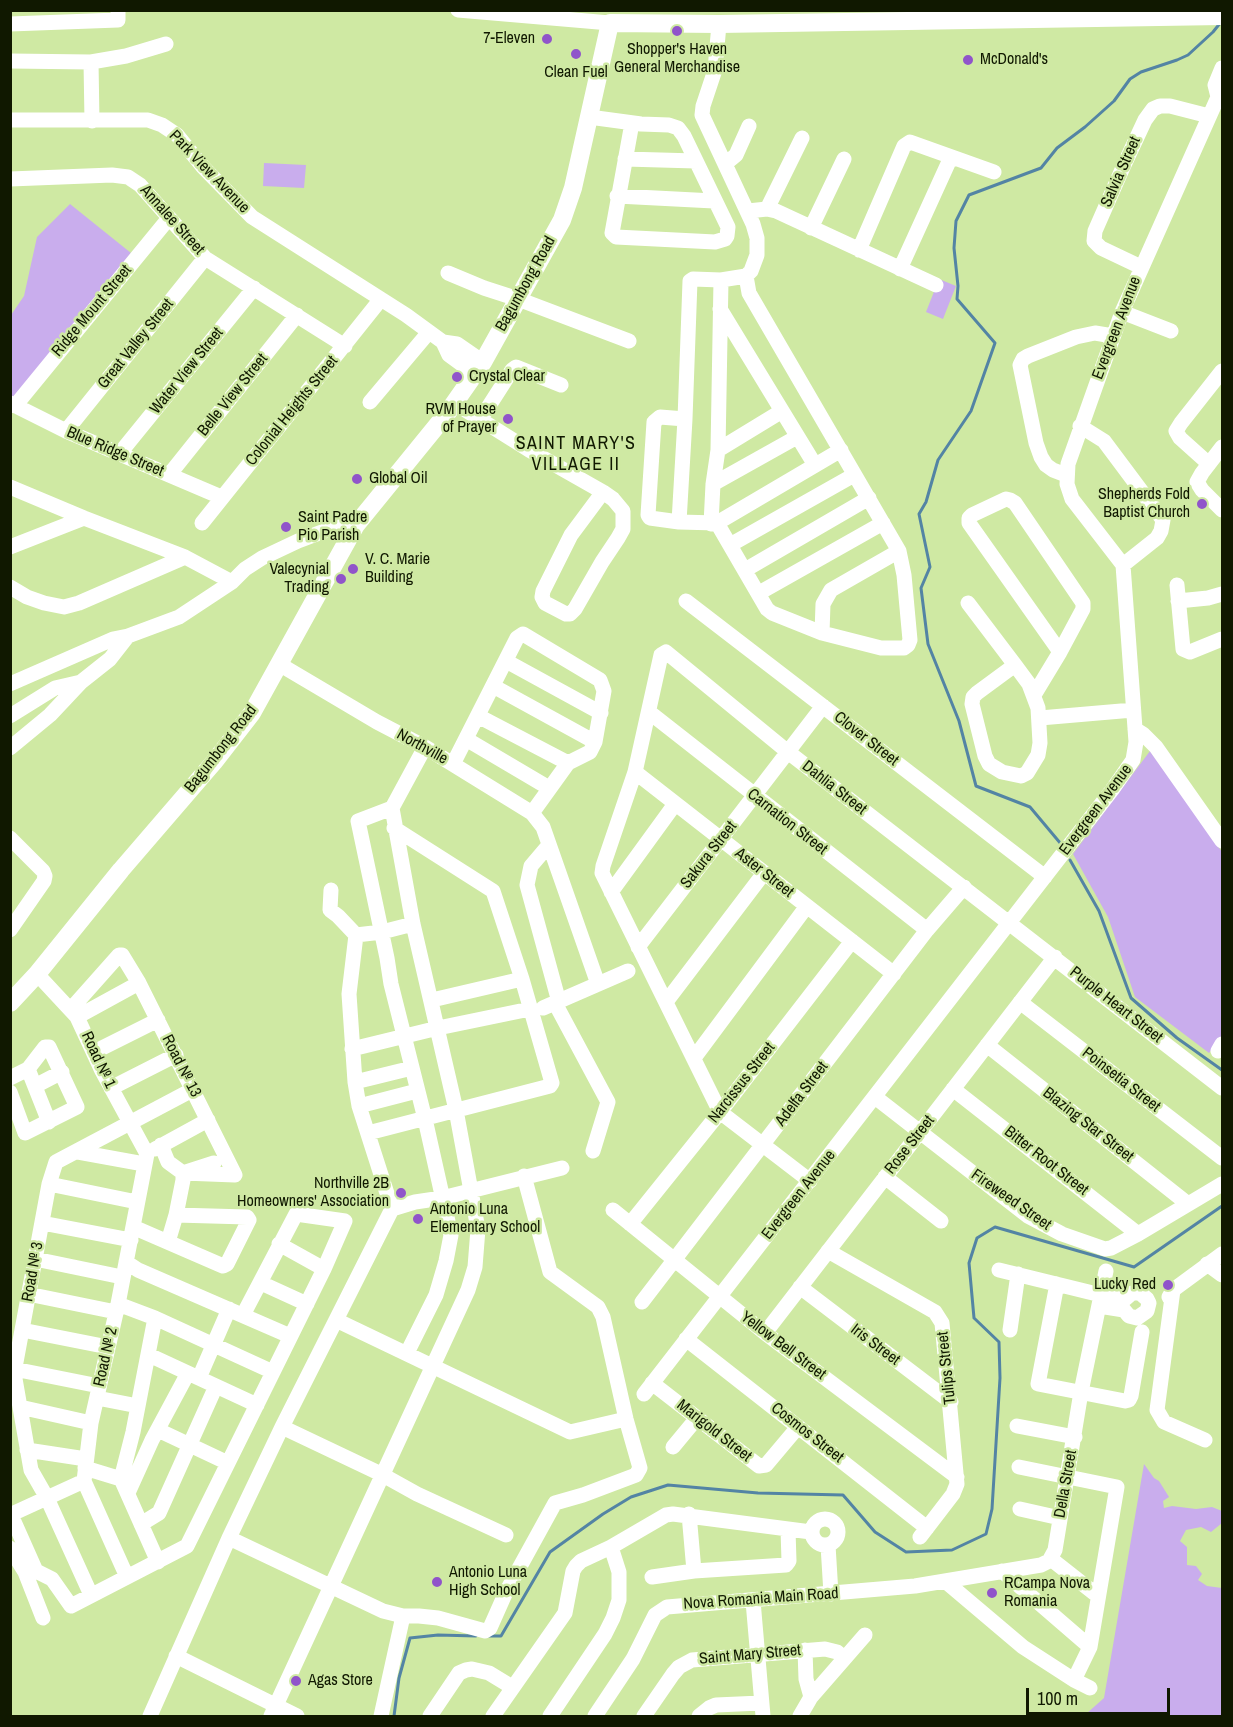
<!DOCTYPE html>
<meta charset="utf-8">
<style>
body{margin:0}
#map{position:relative;width:1233px;height:1727px;overflow:hidden;background:#cfe9a3;font-family:"Archivo Narrow",sans-serif}
canvas{display:block}
.frame{position:absolute;inset:0;border:12px solid #101800;pointer-events:none}
.scale{position:absolute;left:1026px;top:1688px;width:144px;height:27px;box-sizing:border-box;border:3px solid #101800;border-top:0;padding-left:8px;font-size:18px;line-height:21px;white-space:nowrap;color:#101800;-webkit-text-stroke:4px #cfe9a3;paint-order:stroke}
</style>
<div id="map">
<canvas width="1233" height="1727"></canvas>
<div class="frame"></div>
<div class="scale">100 m</div>
</div>
<script>
const g = document.querySelector('canvas').getContext('2d');
g.lineJoin = 'round';
function fillPath(path, color) { g.fillStyle = color; g.fill(path, 'evenodd'); }
const poly = rows => new Path2D(rows.map(r => 'M' + r).join(''));
function stroke(path, color, width, dash) { g.strokeStyle = color; g.lineWidth = width; g.lineCap = dash ? 'butt' : 'round'; g.setLineDash(dash || []); g.stroke(path); }
function write(font, color, halo, rows, align = 'center') {
  g.font = font + ' "Archivo Narrow",sans-serif'; g.lineWidth = 5; g.setLineDash([]); g.textBaseline = 'middle'; g.strokeStyle = halo; g.fillStyle = color; for (const [text, x, y, turn = 0] of rows) {
    g.save(); g.translate(x, y); g.rotate((+turn || 0) * Math.PI / 180); g.textAlign = isNaN(turn) ? turn : align; if (halo) g.strokeText(text, 0, 0); g.fillText(text, 0, 0); g.restore();
  }
}
fillPath(poly([
 [264,163,306,165,304,188,263,186],
 [70,204,131,253,14,398,11,397,11,315,24,296,37,237],
 [939,279,956,286,943,319,926,312],
 [1150,751,1222,852,1222,1036,1209,1053,1135,997,1108,917,1073,854],
 [1144,1464,1154,1478,1159,1481,1169,1497,1163,1501,1164,1508,1172,1506,1196,1509,1212,1507,1222,1511,1222,1523,1211,1532,1201,1527,1186,1530,1180,1541,1187,1547,1187,1565,1196,1566,1202,1574,1198,1580,1207,1586,1222,1588,1222,1716,1064,1716,1086,1714,1104,1698]
]), '#c9aded');
stroke(poly([
 [1061,844,1030,807,976,786,959,721,928,644,921,588,930,567,919,514,926,502,938,460,971,411,995,343,957,299,958,286,954,248,956,221,969,195,1041,168,1057,148,1085,127,1114,101,1130,79,1141,72,1177,60,1188,55,1213,32,1221,22],
 [1070,860,1099,911,1131,998,1177,1038,1222,1070],
 [489,1636,501,1636,550,1552,603,1514,631,1497,668,1485,758,1493,843,1495,875,1532,906,1552,952,1550,986,1534,992,1509,1000,1378,999,1342,974,1318,969,1263,977,1238,995,1227,1134,1267,1222,1206],
 [394,1716,399,1678,410,1638,438,1635,476,1636]
]), '#5384a4', 3);
stroke(poly([
 [458,10,610,23],
 [10,24,118,20,118,10],
 [10,61,91,62,126,56,166,44],
 [91,62,92,121],
 [1218,97,1215,85,1222,68],
 [589,117,641,124,669,125,678,128,684,136,728,227,727,236,725,239,715,242,616,237,612,233,632,123],
 [10,120,148,120,162,125,177,135,203,167,252,217,406,315,443,342,449,355,475,374],
 [625,159,696,161],
 [725,164,736,155,749,126],
 [10,179,112,175,128,177,140,185,205,258,345,346],
 [617,196,714,201],
 [767,209,802,138],
 [748,211,767,209,776,211,936,285],
 [811,228,844,159],
 [859,250,904,146,910,142,994,172],
 [1141,267,1101,248,1094,241,1095,231,1124,165,1145,120,1153,109,1160,106,1170,106,1209,116],
 [900,269,951,157],
 [448,273,484,288,518,299,629,341],
 [720,309,815,465],
 [1122,312,1171,331],
 [443,342,457,344,483,362],
 [370,402,429,332],
 [10,403,66,431,221,497],
 [454,403,529,450,603,492,613,499,623,511,623,529,618,538,602,562,575,609,570,614,566,614,545,603,542,597,543,591,571,535,603,492],
 [15,406,169,218],
 [685,419,660,417,654,422,648,515,650,518,679,522,717,523,841,450],
 [480,420,512,370,516,367,561,385],
 [1080,426,1104,441,1163,520,1161,531,1157,538,1123,565],
 [66,431,205,258],
 [1222,447,1202,473,1197,482,1202,490,1222,510],
 [718,450,782,411],
 [120,453,254,288],
 [1209,464,1180,438,1176,431,1181,423,1222,371],
 [169,475,297,315],
 [1066,475,1053,470,1046,465,1041,457,1036,443,1020,365,1023,359,1028,356,1076,337,1095,333,1113,336],
 [713,484,797,437],
 [10,487,84,518,185,557,232,582],
 [679,522,685,419,690,281,693,279,721,280,746,276,751,271,757,255,757,238,753,224,702,115,703,106,715,70,719,24],
 [202,523,381,299],
 [717,523,767,609,772,613,822,633,881,648,904,648,908,645,910,640,904,575,899,551,749,293,746,276],
 [711,524,713,484,718,450,721,280],
 [730,545,854,475],
 [10,547,84,518],
 [745,570,869,498],
 [1177,585,1183,649,1190,652,1222,639],
 [10,587,27,597,44,603,64,607,79,603,185,557],
 [759,593,883,523],
 [686,601,1045,877],
 [1178,601,1208,598,1222,594],
 [968,603,1015,665,1029,684,1038,708,1040,743,1038,755,1027,773,1021,776,1002,772,989,764,985,756,972,704,973,697,977,693,1015,665],
 [822,633,823,604,831,590,899,551],
 [506,661,601,713],
 [279,664,377,722,425,747,532,813,543,827,598,984],
 [10,684,113,639,128,636,179,617,232,582,245,569,262,558,298,541,343,524,356,525],
 [493,686,595,742],
 [1034,695,1060,652,1083,609,1083,603,1015,503,1010,500,1006,499,972,515,969,518,969,523,1060,652],
 [649,712,927,930],
 [10,716,55,688,81,682],
 [478,716,568,763],
 [1040,718,1133,710],
 [1135,729,1143,734,1156,747,1222,841],
 [466,739,549,788],
 [10,748,50,715,81,682,110,659,128,636],
 [453,764,517,638,523,634,600,680,604,691,595,742,590,752,568,763,532,813],
 [635,772,894,974],
 [392,808,358,821,387,958,391,984,425,1119,451,1235,446,1261,436,1295,407,1353],
 [10,838,43,871,45,876,44,881,10,930],
 [548,846,531,866,527,885,559,1002],
 [611,892,675,804],
 [356,935,382,932,413,924],
 [638,947,823,706],
 [37,974,77,1017,102,1071,147,1154],
 [432,1000,522,979],
 [666,1002,764,873],
 [1020,1002,1222,1158],
 [555,1003,608,1102,593,1151],
 [543,1008,628,971],
 [71,1009,119,955,122,955,139,983,235,1175,183,1173,168,1162,161,1145],
 [77,1017,139,983],
 [987,1045,1188,1204],
 [352,1049,438,1028,530,1009],
 [1218,1051,1222,1044],
 [94,1052,158,1020],
 [694,1058,807,906],
 [28,1069,49,1122],
 [10,1078,28,1069,45,1047,49,1047,77,1107,25,1133,10,1092],
 [355,1082,412,1068],
 [35,1086,62,1072],
 [111,1088,176,1055],
 [953,1089,1138,1234],
 [875,1097,1028,1216,1062,1234,1105,1249,1111,1248,1138,1234,1222,1184],
 [359,1106,417,1091],
 [368,1133,550,1086,552,1083,522,979,493,891,394,828],
 [155,1149,208,1120],
 [78,1152,144,1164],
 [885,1177,941,1221],
 [810,1181,720,1112,602,873,603,866,635,772,661,655,666,652,788,752,1222,1088],
 [49,1184,137,1202],
 [392,1209,415,1202,442,1198,562,1168],
 [613,1210,765,1333,957,1477],
 [42,1223,131,1240],
 [630,1224,720,1112,852,941],
 [133,1227,223,1266,227,1264,249,1220,247,1217,176,1215],
 [168,1242,176,1215,183,1180,183,1173,214,1163],
 [279,1244,324,1269],
 [828,1251,935,1312,942,1323,957,1484,953,1494,920,1537],
 [35,1259,122,1277],
 [126,1262,138,1270,290,1336],
 [1207,1264,1222,1275],
 [999,1270,1101,1295,1125,1299,1132,1293,1140,1293,1147,1299,1149,1303,1147,1311,1137,1318,1129,1316,1124,1310,1099,1306],
 [261,1283,307,1304],
 [1057,1284,1038,1384,1125,1401,1129,1400,1131,1396,1142,1332],
 [800,1287,951,1402],
 [1173,1290,1157,1410,1164,1422,1205,1440],
 [28,1294,116,1312],
 [1169,1297,1173,1290,1222,1254],
 [642,1302,927,930,964,887],
 [118,1304,155,1318,273,1372],
 [336,1320,570,1432,626,1419],
 [22,1330,108,1347],
 [1010,1330,1018,1274],
 [765,1333,1055,957],
 [686,1339,927,1528],
 [149,1355,257,1405],
 [14,1369,99,1386],
 [199,1378,229,1309],
 [652,1383,759,1466,766,1465,798,1427],
 [644,1394,1112,790,1133,760,1136,742,1123,565,1072,499,1067,484,1068,464,1122,312,1218,97,1222,94],
 [97,1398,138,1406],
 [20,1407,91,1423],
 [1017,1426,1075,1437],
 [282,1427,381,1474,417,1494,506,1535],
 [158,1430,228,1463],
 [673,1447,697,1418],
 [27,1450,86,1459],
 [1019,1467,1117,1487,1090,1647,1074,1680],
 [85,1468,121,1479,158,1562],
 [121,1479,133,1432,155,1318],
 [84,1481,14,1513,12,1517,36,1571,52,1579,71,1606,187,1546,324,1269,345,1221,296,1214,243,1315],
 [84,1481,91,1423,118,1304,147,1154],
 [84,1481,127,1577],
 [128,1493,152,1440,188,1373],
 [1020,1509,1060,1518],
 [689,1514,694,1571],
 '812 1532a13 13 0 1 1 26 0a13 13 0 1 1-26 0Z',
 [141,1524,159,1513,216,1386],
 [229,1538,383,1611,403,1616],
 [828,1545,831,1594],
 [611,1547,666,1515,673,1514,811,1532],
 [10,1548,25,1572,43,1618],
 [1051,1559,1098,1596],
 [1002,1571,1090,1647],
 [652,1577,694,1571,786,1565,789,1561,788,1530],
 [945,1581,1023,1647,1074,1680,1090,1688],
 [91,1595,47,1498,31,1470,14,1373,49,1184,56,1162,192,1090],
 [753,1601,763,1716],
 [805,1650,806,1679,811,1697],
 [176,1656,297,1716],
 [150,1716,229,1538,282,1427,392,1209,359,1106,355,1082,349,994,356,935,338,916,330,910,331,890],
 [271,1716,468,1290,475,1267,478,1229,456,1110,413,924,392,808,425,747],
 [381,1716,403,1616,419,1616,438,1618,485,1631,490,1628,506,1592,555,1503,583,1495,636,1475,640,1468,626,1419,603,1317,598,1307,550,1272,524,1176],
 [430,1716,459,1673,466,1670,472,1669,489,1673,512,1687],
 [493,1716,565,1613,573,1571,576,1566,581,1561,611,1547,619,1572,619,1600,613,1618,605,1634,550,1716],
 [595,1716,633,1659,655,1615,667,1607,915,1586,1041,1565,1049,1561,1055,1550,1081,1392,1106,1271],
 [644,1716,673,1674,679,1667,692,1660,825,1649,837,1652,844,1658],
 [699,1716,709,1708,716,1705,761,1703],
 [800,1716,811,1697,865,1635]
]), '#fff', 15);
stroke(poly([
 [10,1003,37,974,121,870,214,762,252,713,356,525,448,412,483,362,562,220,573,188,610,23,719,24,1222,16]
]), '#fff', 18);
for (const [x, y, r, color] of [
 [677,31,6,"#9054ca"],
 [547,39,6,"#9054ca"],
 [576,54,6,"#9054ca"],
 [968,60,6,"#9054ca"],
 [457,377,6,"#9054ca"],
 [508,419,6,"#9054ca"],
 [357,479,6,"#9054ca"],
 [1202,504,6,"#9054ca"],
 [286,527,6,"#9054ca"],
 [353,569,6,"#9054ca"],
 [341,579,6,"#9054ca"],
 [401,1193,6,"#9054ca"],
 [418,1219,6,"#9054ca"],
 [1168,1285,6,"#9054ca"],
 [437,1582,6,"#9054ca"],
 [992,1593,6,"#9054ca"],
 [296,1681,6,"#9054ca"]
]) { const dot = new Path2D(); dot.arc(x, y, r, 0, 2 * Math.PI); g.fillStyle = color; g.fill(dot); stroke(dot, '#cfe9a3', 2); }
write('16px', '#101800', '#cfe9a3', [
 ["7-Eleven",535,39,"right"],
 ["Shopper's Haven",677,50,"center"],
 ["General Merchandise",677,68,"center"],
 ["McDonald's",980,60],
 ["Clean Fuel",576,73,"center"],
 ["Crystal Clear",469,377],
 ["RVM House",496,410,"right"],
 ["of Prayer",496,428,"right"],
 ["Global Oil",369,479],
 ["Shepherds Fold",1190,495,"right"],
 ["Baptist Church",1190,513,"right"],
 ["Saint Padre",298,518],
 ["Pio Parish",298,536],
 ["V. C. Marie",365,560],
 ["Building",365,578],
 ["Valecynial",329,570,"right"],
 ["Trading",329,588,"right"],
 ["Northville 2B",389,1184,"right"],
 ["Homeowners' Association",389,1202,"right"],
 ["Antonio Luna",430,1210],
 ["Elementary School",430,1228],
 ["Lucky Red",1156,1285,"right"],
 ["Antonio Luna",449,1573],
 ["High School",449,1591],
 ["RCampa Nova",1004,1584],
 ["Romania",1004,1602],
 ["Agas Store",308,1681]
], 'left');
write('16px', '#101800', '#cfe9a3', [
 ["Park View Avenue",209,172,46],
 ["Salvia Street",1121,172,-66],
 ["Annalee Street",172,220,48],
 ["Bagumbong Road",526,284,-61],
 ["Ridge Mount Street",92,311,-50],
 ["Evergreen Avenue",1117,328,-69],
 ["Great Valley Street",136,344,-51],
 ["Water View Street",187,371,-51],
 ["Belle View Street",233,395,-51],
 ["Colonial Heights Street",292,411,-51],
 ["Blue Ridge Street",115,452,23],
 ["Clover Street",866,739,38],
 ["Northville",422,747,29],
 ["Bagumbong Road",221,749,-52],
 ["Dahlia Street",834,788,38],
 ["Evergreen Avenue",1096,810,-53],
 ["Carnation Street",787,822,38],
 ["Sakura Street",709,855,-52],
 ["Aster Street",764,873,38],
 ["Purple Heart Street",1116,1005,38],
 ["Road № 1",98,1060,65],
 ["Road № 13",181,1066,63],
 ["Poinsetia Street",1121,1080,38],
 ["Narcissus Street",742,1083,-52],
 ["Adelfa Street",802,1094,-53],
 ["Blazing Star Street",1088,1125,38],
 ["Rose Street",910,1145,-52],
 ["Bitter Root Street",1046,1161,38],
 ["Evergreen Avenue",799,1195,-52],
 ["Fireweed Street",1011,1200,35],
 ["Road № 3",33,1272,-80],
 ["Iris Street",875,1345,37],
 ["Yellow Bell Street",783,1346,37],
 ["Road № 2",106,1357,-77],
 ["Tulips Street",947,1368,-96],
 ["Marigold Street",714,1431,38],
 ["Cosmos Street",807,1433,38],
 ["Della Street",1066,1484,-80],
 ["Nova Romania Main Road",761,1599,-4],
 ["Saint Mary Street",750,1655,-5]
]);
g.letterSpacing = '1.5px';
write('18px', '#101800', '#cfe9a3', [
 ["SAINT MARY'S",576,444],
 ["VILLAGE II",576,465]
]);
g.letterSpacing = '0px';
</script>
